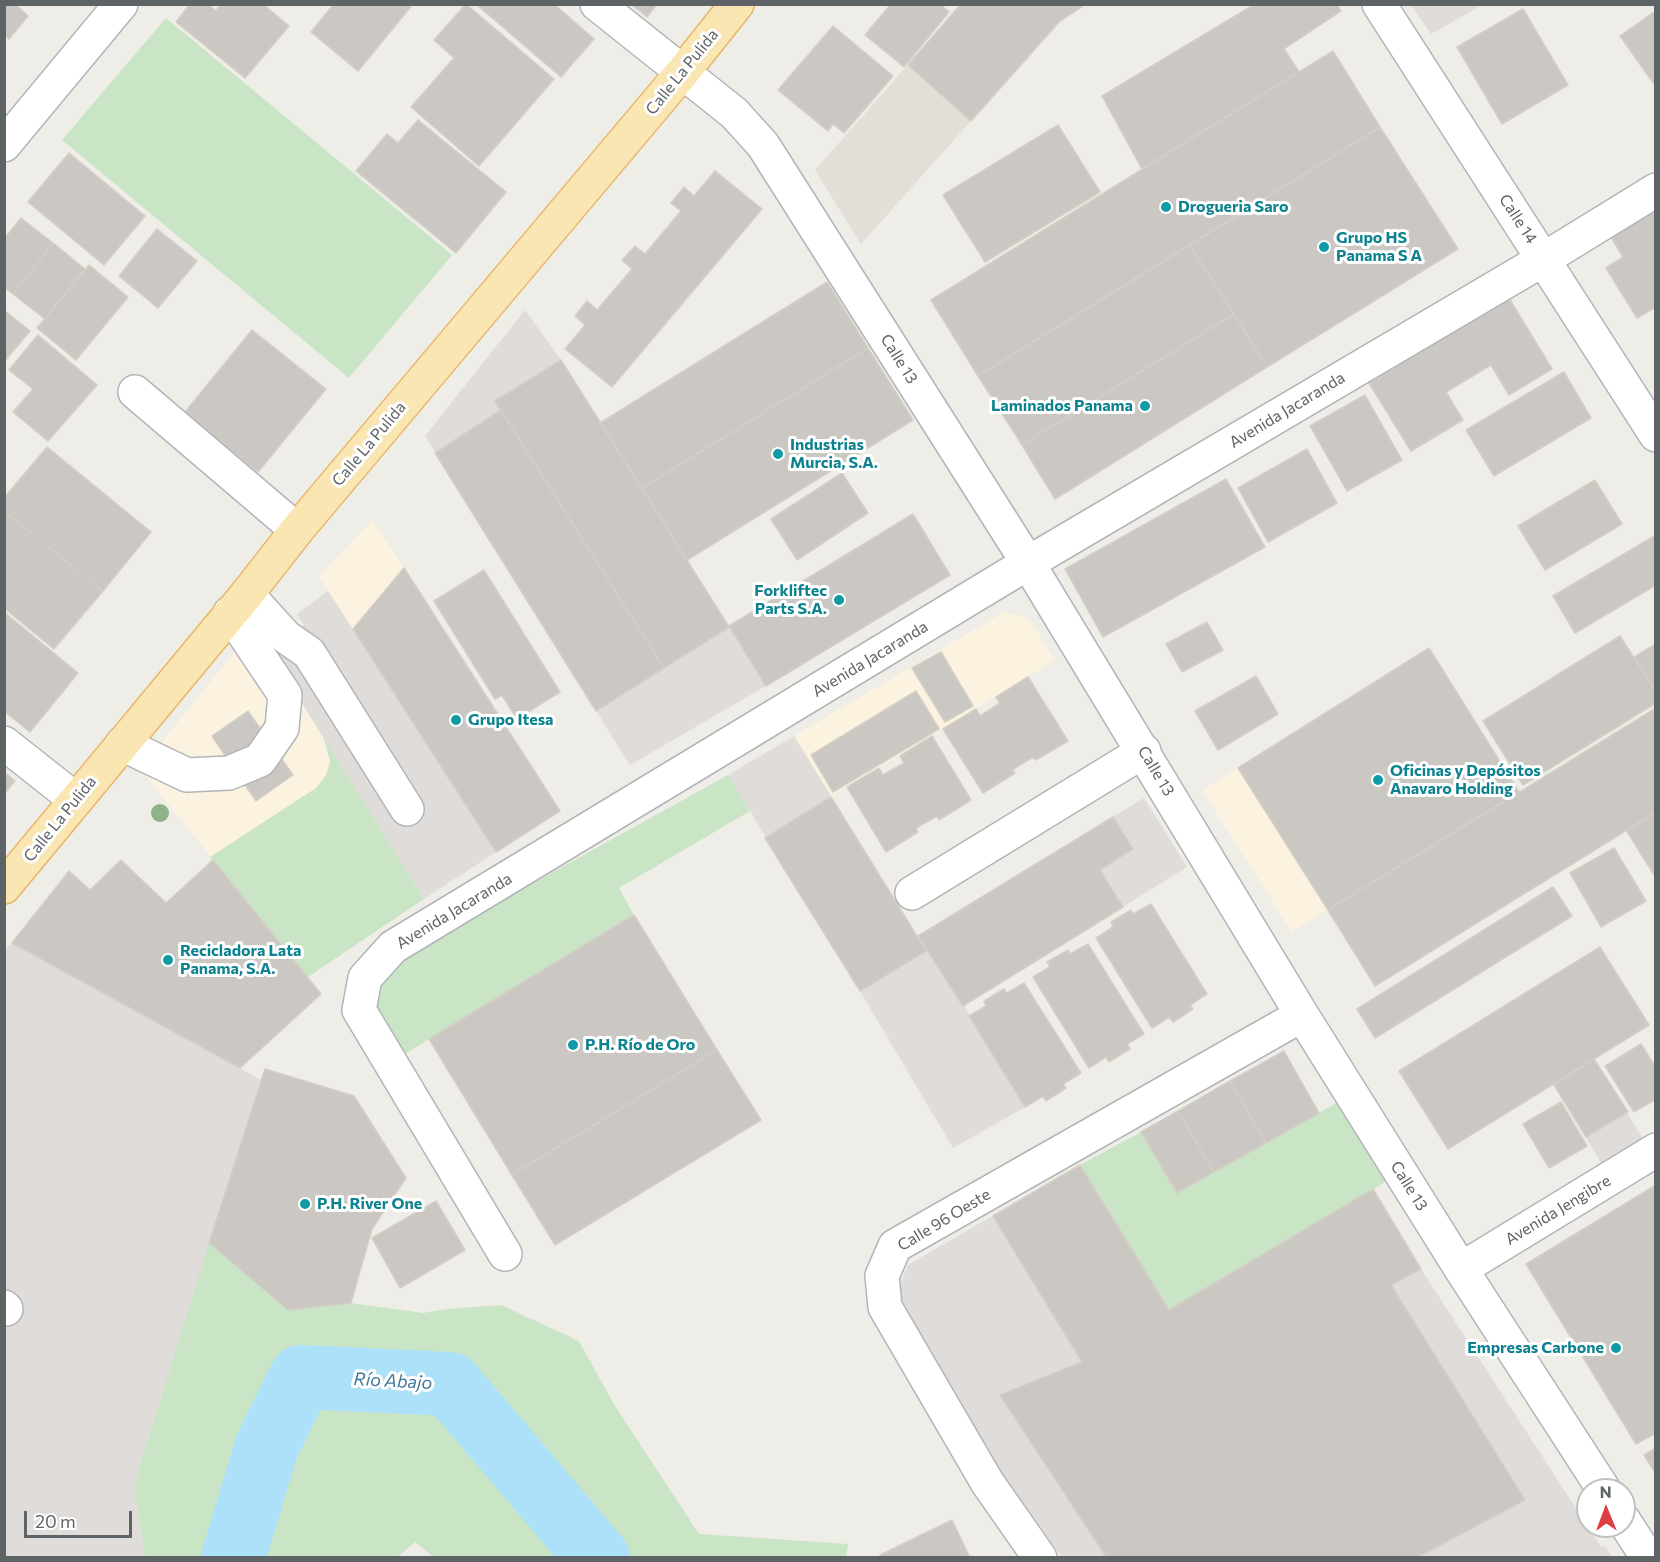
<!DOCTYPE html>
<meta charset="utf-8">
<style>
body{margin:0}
#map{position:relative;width:1660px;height:1562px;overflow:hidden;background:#efede7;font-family:Commissioner,sans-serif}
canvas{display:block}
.frame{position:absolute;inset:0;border:6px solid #5e6366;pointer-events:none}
.north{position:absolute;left:1576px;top:1478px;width:60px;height:60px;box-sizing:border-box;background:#fff;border:2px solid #bfc1c2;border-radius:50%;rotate:359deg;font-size:16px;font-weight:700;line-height:24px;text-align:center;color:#5e6366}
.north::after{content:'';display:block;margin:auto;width:21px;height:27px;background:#de3f44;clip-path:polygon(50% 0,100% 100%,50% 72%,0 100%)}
.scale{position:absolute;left:24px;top:1511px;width:108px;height:27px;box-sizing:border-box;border:3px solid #5e6366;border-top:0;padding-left:8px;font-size:18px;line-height:21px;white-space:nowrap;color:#5e6366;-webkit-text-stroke:4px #fff;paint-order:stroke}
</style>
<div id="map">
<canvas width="1660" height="1562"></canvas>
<div class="frame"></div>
<div class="north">N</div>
<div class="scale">20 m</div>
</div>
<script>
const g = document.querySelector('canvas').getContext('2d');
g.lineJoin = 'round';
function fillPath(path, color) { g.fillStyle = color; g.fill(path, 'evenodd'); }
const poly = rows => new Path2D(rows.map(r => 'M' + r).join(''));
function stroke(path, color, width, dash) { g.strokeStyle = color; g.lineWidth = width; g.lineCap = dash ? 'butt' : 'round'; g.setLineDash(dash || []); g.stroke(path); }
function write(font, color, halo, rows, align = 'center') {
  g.font = font + ' Commissioner,sans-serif'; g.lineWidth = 6; g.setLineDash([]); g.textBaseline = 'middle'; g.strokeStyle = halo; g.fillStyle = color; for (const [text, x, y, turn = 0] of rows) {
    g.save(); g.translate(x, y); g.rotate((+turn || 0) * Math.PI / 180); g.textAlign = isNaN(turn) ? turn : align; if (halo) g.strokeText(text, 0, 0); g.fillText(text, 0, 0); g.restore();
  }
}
fillPath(poly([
 [373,520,560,811,496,852,319,576],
 [1004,612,1029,619,1055,660,831,797,794,736],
 [255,627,424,899,308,977,140,769],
 [1429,648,1519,792,1292,932,1202,790]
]), '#fcf2e0');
fillPath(poly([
 [1411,5,1482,5,1431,34],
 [525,310,561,360,766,686,630,765,425,436],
 [328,591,496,852,424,899,268,649,304,625,297,614],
 [794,736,918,936,1144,798,1187,867,964,1006,1025,1107,953,1148,860,991,728,775],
 [12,943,261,1080,134,1485,145,1557,5,1558,4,951],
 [1594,1059,1646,1144,1605,1169,1554,1085],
 [1080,1165,1169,1310,1373,1189,1421,1269,1601,1547,1605,1545,1612,1557,1062,1557,976,1441,895,1297,908,1265]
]), '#dfdcd9');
fillPath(poly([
 [961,5,1086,5,1059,22,861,244,815,170]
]), '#e2ded8');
fillPath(poly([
 [166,18,452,255,349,378,62,140],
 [324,738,424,899,308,977,210,857,316,788,326,775,330,762],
 [728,775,750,811,619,888,634,915,403,1055,373,1005,382,981,409,952],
 [1340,1101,1389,1180,1169,1310,1080,1165,1141,1132,1177,1193],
 [209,1243,288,1310,351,1303,423,1313,448,1309,501,1305,579,1341,615,1406,699,1534,848,1544,846,1558,435,1558,415,1542,398,1557,145,1557,134,1485]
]), '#c9e5c6');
stroke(poly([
 [233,1558,267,1446,301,1377,450,1384,598,1558]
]), '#ade1f9', 64);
const building = poly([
 [4,4,15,4,28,16,9,39,4,35,4,4],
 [190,4,208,4,216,11,221,4,263,4,289,26,245,78,176,22,190,4],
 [334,4,413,4,358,71,311,32,334,4],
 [466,4,554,79,479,166,411,107,454,58,434,40,466,4],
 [476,4,554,4,594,39,561,77,476,4],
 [631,4,657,4,647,17,631,4],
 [891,4,940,4,949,12,904,67,865,35,891,4],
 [961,4,1086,4,1059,22,971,121,908,65,961,4],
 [1255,4,1337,4,1341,11,1284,49,1299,72,1142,169,1102,96,1255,4],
 [1523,9,1568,85,1502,124,1457,47,1523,9],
 [1654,12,1656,14,1656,87,1620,36,1654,12],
 [833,26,893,76,844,133,833,124,828,131,778,90,833,26],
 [1333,51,1380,127,978,376,931,300,1333,51],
 [418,120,506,192,456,253,356,171,387,134,398,143,418,120],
 [1058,125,1100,192,985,262,943,195,1058,125],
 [1380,127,1458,249,1267,367,1190,245,1380,127],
 [69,153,145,216,104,265,28,202,69,153],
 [715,171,762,209,612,387,565,349,585,325,575,316,587,301,597,310,632,269,622,260,635,246,645,254,681,211,671,203,684,187,694,196,715,171],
 [1653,212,1656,216,1656,307,1637,318,1606,268,1623,257,1611,237,1653,212],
 [21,218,53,243,13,294,4,287,4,239,21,218],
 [157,229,197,261,158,308,119,276,157,229],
 [53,243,85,269,45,319,13,294,53,243],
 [1190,245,1234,314,1022,445,978,376,1190,245],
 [89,265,128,297,76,360,37,328,89,265],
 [827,282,868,348,642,488,600,423,827,282],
 [1509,298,1552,369,1509,395,1491,365,1446,392,1463,420,1411,451,1369,383,1509,298],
 [4,310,30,331,4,362,4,310],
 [1234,314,1267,367,1055,499,1022,445,1234,314],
 [252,330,326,389,258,472,185,412,252,330],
 [38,335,97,385,48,441,13,412,33,389,9,370,38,335],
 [868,348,913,420,687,560,642,488,868,348],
 [561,360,729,627,664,668,495,401,561,360],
 [1564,372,1591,418,1494,476,1466,430,1564,372],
 [1365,395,1402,460,1347,491,1310,426,1365,395],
 [501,410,664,668,596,711,435,453,501,410],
 [47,447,151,532,103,591,4,511,4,498,47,447],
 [1307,449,1337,503,1268,542,1238,488,1307,449],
 [842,473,868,513,797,560,771,519,842,473],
 [1226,479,1265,547,1103,637,1065,569,1226,479],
 [1595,480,1622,524,1545,570,1518,526,1595,480],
 [4,511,103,591,54,649,4,608,4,511],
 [913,514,950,575,766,686,729,626,913,514],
 [1656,535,1656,585,1575,633,1553,596,1656,535],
 [404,568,560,811,496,852,353,629,404,568],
 [484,570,560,692,517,719,502,695,495,699,434,601,484,570],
 [4,612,78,673,30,732,4,711,4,612],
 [1207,622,1223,650,1182,672,1166,644,1207,622],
 [1620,636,1656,692,1656,703,1523,785,1483,721,1620,636],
 [1656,644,1656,692,1634,657,1656,644],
 [1429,648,1519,792,1328,910,1238,768,1429,648],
 [941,652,973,706,945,722,912,668,941,652],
 [1256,676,1278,714,1218,750,1195,711,1256,676],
 [1028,677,1068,741,1036,760,1033,757,1012,770,1015,773,983,793,943,729,976,709,980,716,1000,703,996,697,1028,677],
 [916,691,939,729,833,792,811,755,916,691],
 [1656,708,1656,812,1375,986,1328,910,1656,708],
 [248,711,293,775,256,801,212,736,248,711],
 [932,736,971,800,939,820,937,816,916,828,918,832,886,852,847,787,879,768,883,775,904,763,900,756,932,736],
 [4,772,15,781,4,794,4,772],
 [831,797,926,951,860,991,765,838,831,797],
 [1656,812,1656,878,1626,830,1656,812],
 [1113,817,1133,849,1100,870,1123,907,963,1006,918,936,1113,817],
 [1614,848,1646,901,1601,927,1570,873,1614,848],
 [121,860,166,903,213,860,321,994,240,1068,12,943,69,871,90,890,121,860],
 [1553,887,1572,916,1375,1038,1357,1009,1553,887],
 [1151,904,1207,994,1190,1005,1193,1009,1173,1022,1169,1017,1152,1028,1096,938,1113,927,1111,922,1131,910,1133,914,1151,904],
 [634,915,717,1050,512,1175,429,1039,634,915],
 [1088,944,1144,1034,1127,1044,1130,1049,1109,1062,1106,1057,1089,1068,1033,977,1050,967,1047,962,1068,950,1070,954,1088,944],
 [1600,947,1649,1025,1448,1149,1399,1071,1600,947],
 [1024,983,1081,1073,1063,1084,1066,1088,1046,1101,1043,1096,1025,1107,969,1016,986,1006,984,1001,1004,989,1007,993,1024,983],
 [1641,1044,1656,1068,1656,1099,1634,1112,1605,1066,1641,1044],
 [717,1050,761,1120,555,1245,512,1175,717,1050],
 [1284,1051,1319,1113,1266,1143,1230,1081,1284,1051],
 [1594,1059,1628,1112,1586,1137,1554,1085,1594,1059],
 [265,1069,354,1096,406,1178,372,1229,351,1303,288,1310,209,1243,265,1069],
 [1230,1081,1266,1143,1214,1172,1178,1111,1230,1081],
 [1561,1102,1587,1146,1549,1168,1523,1124,1561,1102],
 [1178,1111,1214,1172,1177,1193,1141,1132,1178,1111],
 [1080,1165,1169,1310,1373,1189,1421,1269,1391,1285,1525,1500,1416,1558,1107,1558,1000,1395,1082,1362,993,1216,1080,1165],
 [1656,1185,1656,1433,1636,1444,1526,1264,1656,1185],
 [436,1201,465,1250,400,1288,372,1238,436,1201],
 [1656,1448,1656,1474,1644,1455,1656,1448],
 [952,1520,970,1558,880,1558,880,1555,952,1520]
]);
fillPath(building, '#cbc8c4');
stroke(building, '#d4cec6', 1.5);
const minor = poly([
 [597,4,734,113,763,145,1028,563,1302,1015,1461,1269,1604,1490],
 [1379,4,1656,435],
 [4,145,121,4],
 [135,392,297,530],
 [247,594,286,637,309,653,407,809],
 [4,743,76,800],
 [122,744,187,775,229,773,260,760,282,728,285,695,230,613],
 [912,893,1144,751],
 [505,1254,359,1010,365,978,393,947,1028,563,1544,259,1656,190],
 [1461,1269,1656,1150],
 [4,1307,6,1309],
 [1624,1521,1648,1558],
 [1040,1558,987,1482,885,1307,882,1276,895,1246,1302,1015]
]);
const major = poly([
 [4,887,247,594,297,530,682,73,737,4]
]);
stroke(minor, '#b2b5b8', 36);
stroke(major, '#e8b667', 36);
stroke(minor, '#fff', 33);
stroke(major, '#fae6b2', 33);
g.fillStyle = '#8fb288';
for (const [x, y] of [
 [160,813]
]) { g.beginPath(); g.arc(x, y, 9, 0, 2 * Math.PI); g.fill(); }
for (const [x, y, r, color] of [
 [1166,207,6,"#0f9aa8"],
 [1324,247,6,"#0f9aa8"],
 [1145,406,6,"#0f9aa8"],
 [778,454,6,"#0f9aa8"],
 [839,600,6,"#0f9aa8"],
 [456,720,6,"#0f9aa8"],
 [1378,780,6,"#0f9aa8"],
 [168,960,6,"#0f9aa8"],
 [573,1045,6,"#0f9aa8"],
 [305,1204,6,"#0f9aa8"],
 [1616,1348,6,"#0f9aa8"]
]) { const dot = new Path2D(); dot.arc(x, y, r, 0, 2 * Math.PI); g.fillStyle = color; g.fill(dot); stroke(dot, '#fff', 2); }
write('16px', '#5e6366', '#fff', [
 ["Calle La Pulida",682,72,-51],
 ["Calle 14",1518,219,57],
 ["Calle 13",899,359,58],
 ["Avenida Jacaranda",1287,410,-31],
 ["Calle La Pulida",369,444,-50],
 ["Avenida Jacaranda",870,659,-31],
 ["Calle 13",1156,771,59],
 ["Calle La Pulida",60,819,-51],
 ["Avenida Jacaranda",454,911,-31],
 ["Calle 13",1409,1186,58],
 ["Avenida Jengibre",1558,1210,-31],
 ["Calle 96 Oeste",944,1220,-31]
]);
write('bold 16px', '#0d838f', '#fff', [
 ["Drogueria Saro",1178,207],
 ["Grupo HS",1336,238],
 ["Panama S A",1336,256],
 ["Laminados Panama",1133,406,"right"],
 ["Industrias",790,445],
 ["Murcia, S.A.",790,463],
 ["Forkliftec",827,591,"right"],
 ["Parts S.A.",827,609,"right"],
 ["Grupo Itesa",468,720],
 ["Oficinas y Depósitos",1390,771],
 ["Anavaro Holding",1390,789],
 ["Recicladora Lata",180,951],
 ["Panama, S.A.",180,969],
 ["P.H. Río de Oro",585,1045],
 ["P.H. River One",317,1204],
 ["Empresas Carbone",1604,1348,"right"]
], 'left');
write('italic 18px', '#43779a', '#fff', [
 ["Río Abajo",393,1381,3]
]);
</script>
